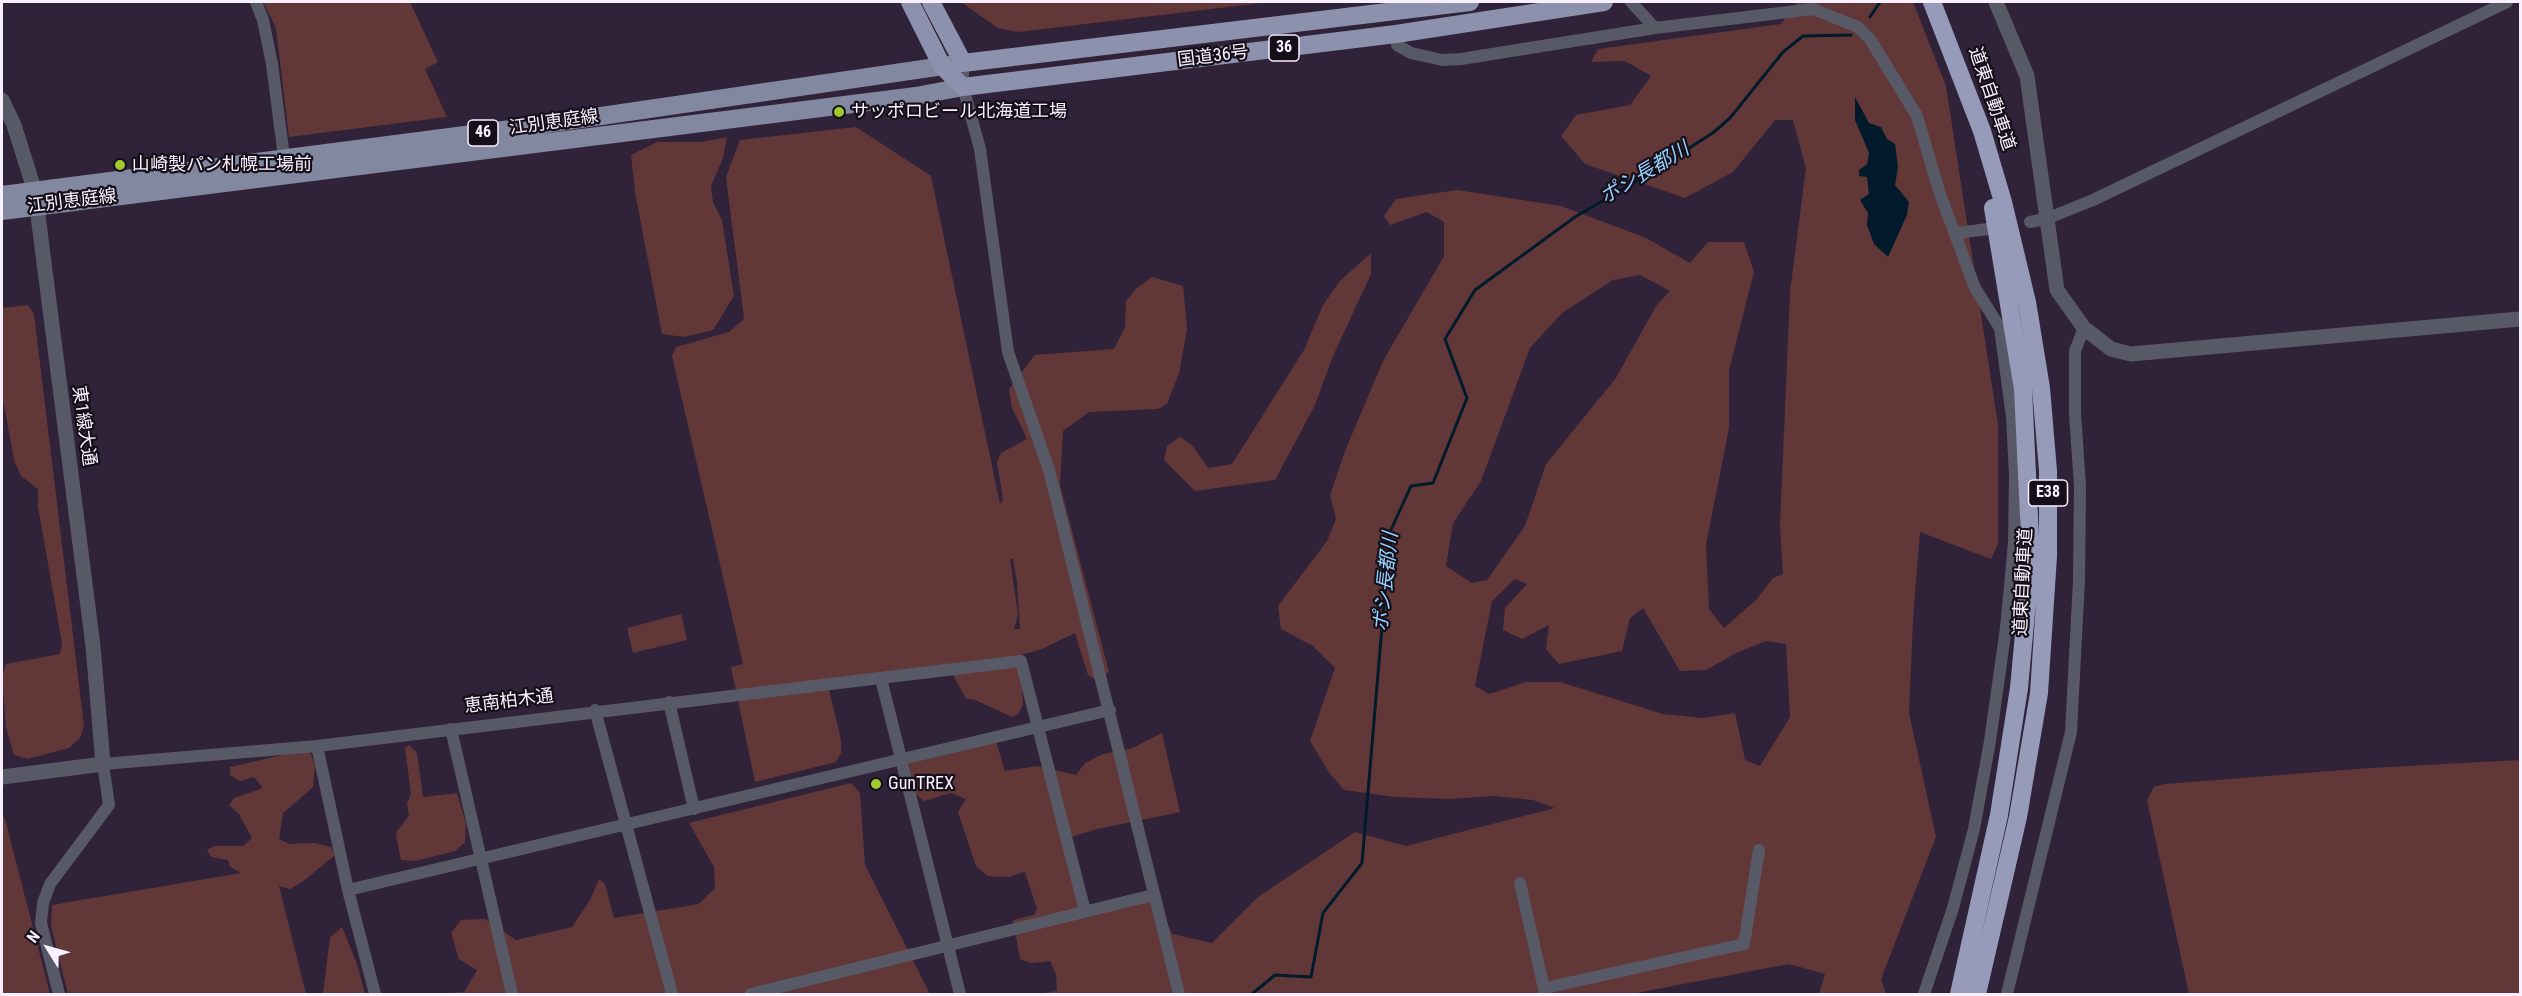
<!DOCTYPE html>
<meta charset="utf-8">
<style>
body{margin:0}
#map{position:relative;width:2522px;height:996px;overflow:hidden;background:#302339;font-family:"Roboto Condensed",sans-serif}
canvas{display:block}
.frame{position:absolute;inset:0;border:3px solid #f9f0ff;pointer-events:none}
.north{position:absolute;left:18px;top:918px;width:60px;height:60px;-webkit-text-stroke:4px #150f19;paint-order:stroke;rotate:307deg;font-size:16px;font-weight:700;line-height:24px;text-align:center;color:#f9f0ff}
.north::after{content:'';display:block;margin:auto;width:21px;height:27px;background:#f9f0ff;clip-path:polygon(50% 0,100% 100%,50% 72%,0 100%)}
</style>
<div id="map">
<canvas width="2522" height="996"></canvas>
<div class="frame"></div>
<div class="north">N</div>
</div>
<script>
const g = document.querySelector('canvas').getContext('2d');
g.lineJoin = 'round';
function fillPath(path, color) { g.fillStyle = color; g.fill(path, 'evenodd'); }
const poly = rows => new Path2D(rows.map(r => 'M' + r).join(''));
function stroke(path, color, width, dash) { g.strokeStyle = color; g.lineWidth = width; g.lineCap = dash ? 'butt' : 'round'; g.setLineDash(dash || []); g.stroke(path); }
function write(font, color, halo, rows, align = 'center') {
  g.font = font + ' "Roboto Condensed","Noto Sans JP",sans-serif'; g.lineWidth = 4.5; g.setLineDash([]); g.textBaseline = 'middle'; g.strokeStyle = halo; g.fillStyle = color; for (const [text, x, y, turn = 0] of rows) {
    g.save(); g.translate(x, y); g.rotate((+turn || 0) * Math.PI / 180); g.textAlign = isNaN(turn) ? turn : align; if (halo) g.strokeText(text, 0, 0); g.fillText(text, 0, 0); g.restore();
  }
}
fillPath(poly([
 [263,2,410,2,438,62,425,69,447,117,289,137,276,28],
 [961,2,1270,2,1018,32,998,28],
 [1797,2,1913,2,1946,86,1998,425,1998,544,1991,559,1920,532,1913,619,1909,713,1936,837,1881,979,1886,994,1819,994,1825,974,1789,964,1631,994,1038,994,1057,991,1056,974,1050,961,1031,963,1020,959,1013,920,1034,915,1037,909,1025,872,1008,877,987,876,976,866,958,812,966,799,951,793,924,801,915,794,909,763,996,741,1005,771,1037,766,1076,775,1085,763,1103,754,1133,748,1162,733,1180,812,1097,829,1061,840,1081,917,1148,901,1162,910,1172,934,1212,943,1258,897,1355,832,1406,846,1555,808,1533,800,1493,796,1449,799,1395,797,1344,790,1330,774,1310,741,1335,668,1313,646,1281,629,1278,606,1327,541,1336,519,1330,495,1345,451,1383,361,1444,256,1444,222,1427,212,1390,225,1384,216,1396,199,1457,190,1561,206,1646,238,1690,263,1708,242,1744,242,1754,272,1729,370,1729,428,1706,545,1709,609,1724,628,1756,600,1773,578,1783,574,1780,525,1790,292,1806,168,1793,120,1775,120,1733,172,1685,198,1585,164,1561,136,1576,115,1630,105,1651,76,1625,61,1591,62,1598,49,1781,24],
 [1640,275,1670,291,1656,306,1616,378,1546,464,1525,526,1487,580,1472,583,1446,566,1453,523,1481,481,1530,348,1562,313,1613,280],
 [1515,579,1527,584,1505,608,1503,630,1522,639,1549,625,1546,649,1559,664,1622,651,1630,618,1643,608,1680,671,1706,670,1734,654,1766,641,1786,644,1790,717,1760,766,1745,760,1735,713,1703,718,1663,714,1560,682,1526,682,1489,694,1475,686,1492,601],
 [856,127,931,176,1000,504,1003,500,997,462,1001,453,1027,439,1012,408,1009,389,1035,355,1114,349,1125,327,1126,301,1137,288,1152,277,1183,286,1187,329,1179,373,1167,404,1158,409,1089,412,1063,431,1060,485,1109,672,1095,680,1088,675,1075,633,1042,649,1020,655,1023,705,1017,715,1012,717,973,699,966,699,948,665,827,681,841,740,841,753,836,762,755,782,731,667,743,664,672,356,676,347,729,332,744,319,726,177,740,140],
 [1010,559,1013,559,1017,582,1020,629,1014,629,1018,615],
 [727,137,723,158,711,186,713,202,722,220,734,296,713,330,684,337,662,334,635,192,631,155,657,142,702,142],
 [1371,253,1371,274,1333,356,1315,405,1275,480,1195,491,1164,460,1167,446,1180,437,1192,445,1208,468,1232,464,1304,350,1323,305,1340,281],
 [28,305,34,314,84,726,80,738,69,748,27,759,14,755,6,728,2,676,6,664,60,654,62,643,38,507,38,489,21,476,14,460,2,395,2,308],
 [681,614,687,640,633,653,627,628],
 [409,745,417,753,423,797,457,793,466,823,465,842,455,851,415,861,401,860,396,836,397,831,409,816,407,803,411,794,405,748],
 [310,752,315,766,313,787,283,813,279,839,289,844,314,843,331,847,335,855,302,882,290,889,279,886,306,994,68,994,51,926,52,905,241,873,230,867,228,860,211,857,207,850,215,846,243,846,252,838,239,814,229,805,234,798,263,788,254,777,240,781,230,775,230,767,282,755],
 [2520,760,2520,994,2189,994,2147,800,2154,787,2165,784,2370,768],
 [851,783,860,793,865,865,930,994,435,994,464,992,477,970,459,959,451,933,461,920,485,919,516,940,572,927,590,900,599,879,605,884,614,918,699,904,715,888,714,867,689,823],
 [2,814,5,819,50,994,2,994],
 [342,927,357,964,365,994,323,994,330,937]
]), '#623737');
fillPath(poly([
 [1855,97,1869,123,1881,127,1887,139,1895,144,1898,167,1895,185,1909,202,1907,215,1888,257,1874,244,1867,225,1868,213,1860,200,1869,194,1867,177,1859,176,1859,170,1867,164,1869,153,1855,120]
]), '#011b2d');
stroke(poly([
 [1870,17,1880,2],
 [1252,994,1275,975,1311,977,1323,913,1362,863,1390,532,1411,486,1433,483,1467,398,1445,339,1475,290,1575,217,1652,172,1714,132,1730,118,1783,52,1803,36,1851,35]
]), '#011b2d', 3);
stroke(poly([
 [256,2,263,20,272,64,285,165],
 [1631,2,1655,28],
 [1396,34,1397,45,1411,53,1442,60,1461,59,1655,28,1813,9,1858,27,1870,39,1917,116,1939,191,1975,288,2000,328,2012,417,2015,475,2014,543,2006,628,1990,741,1974,829,1953,908,1924,994],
 [963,63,963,87,980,149,1008,352,1049,470,1179,994],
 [2030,222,2046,219,2093,200,2507,2],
 [1957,233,1988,229],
 [881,679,960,994],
 [669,702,694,809],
 [595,710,672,994],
 [451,729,512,994],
 [317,746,348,890,375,994],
 [1520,883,1545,993],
 [348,890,1110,710],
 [1545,988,1744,944,1759,850],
 [59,994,41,923,43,903,50,884,109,805,103,764,317,746,1021,661,1085,911],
 [751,994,1153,895],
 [2007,994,2071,732,2079,580,2080,486,2075,413,2075,351,2084,328]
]), '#575966', 12);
stroke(poly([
 [1996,2,2027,76,2057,290,2084,328,2111,349,2131,354,2520,319],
 [2,100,14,125,35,192,93,646,103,764,2,777]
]), '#575966', 15);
stroke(poly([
 [2,195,519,128,957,64],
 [2,211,916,96,963,87]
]), '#8388a1', 18);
stroke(poly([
 [910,2,942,66,963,87,1396,34,1604,2],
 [931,2,963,63,1470,2]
]), '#8c92ad', 18);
stroke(poly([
 [1932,2,1982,131,2003,202,2027,302,2041,388,2048,471,2048,556,2039,693,2018,817,1977,994],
 [1959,994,1999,815,2019,688,2031,558,2023,389,1993,208]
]), '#959bb9', 18);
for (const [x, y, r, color] of [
 [839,112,6,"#a0c92c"],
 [120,165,6,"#a0c92c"],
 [876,784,6,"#a0c92c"]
]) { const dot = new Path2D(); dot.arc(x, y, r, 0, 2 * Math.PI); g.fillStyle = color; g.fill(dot); stroke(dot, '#150f19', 2); }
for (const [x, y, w] of [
 [1284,48,30],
 [483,133,30],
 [2048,493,39]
]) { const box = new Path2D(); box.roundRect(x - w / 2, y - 13, w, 26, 4.5); g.fillStyle = '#150f19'; g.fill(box); stroke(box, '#f9f0ff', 1.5); }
write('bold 16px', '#f9f0ff', null, [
 ["36",1284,48],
 ["46",483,133],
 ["E38",2048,493]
]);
write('18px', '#f9f0ff', '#150f19', [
 ["国道36号",1213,57,-7],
 ["道東自動車道",1991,99,71],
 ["江別恵庭線",554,123,-8],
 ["江別恵庭線",72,202,-7],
 ["東1線大通",83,426,82],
 ["道東自動車道",2024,582,-87],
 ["恵南柏木通",509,702,-7]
]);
write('18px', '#f9f0ff', '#150f19', [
 ["サッポロビール北海道工場",851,112],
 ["山崎製パン札幌工場前",132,165],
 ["GunTREX",888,784]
], 'left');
write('italic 20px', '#95cffd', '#150f19', [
 ["ポシ長都川",1645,174,-31],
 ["ポシ長都川",1387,582,-84]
]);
</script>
